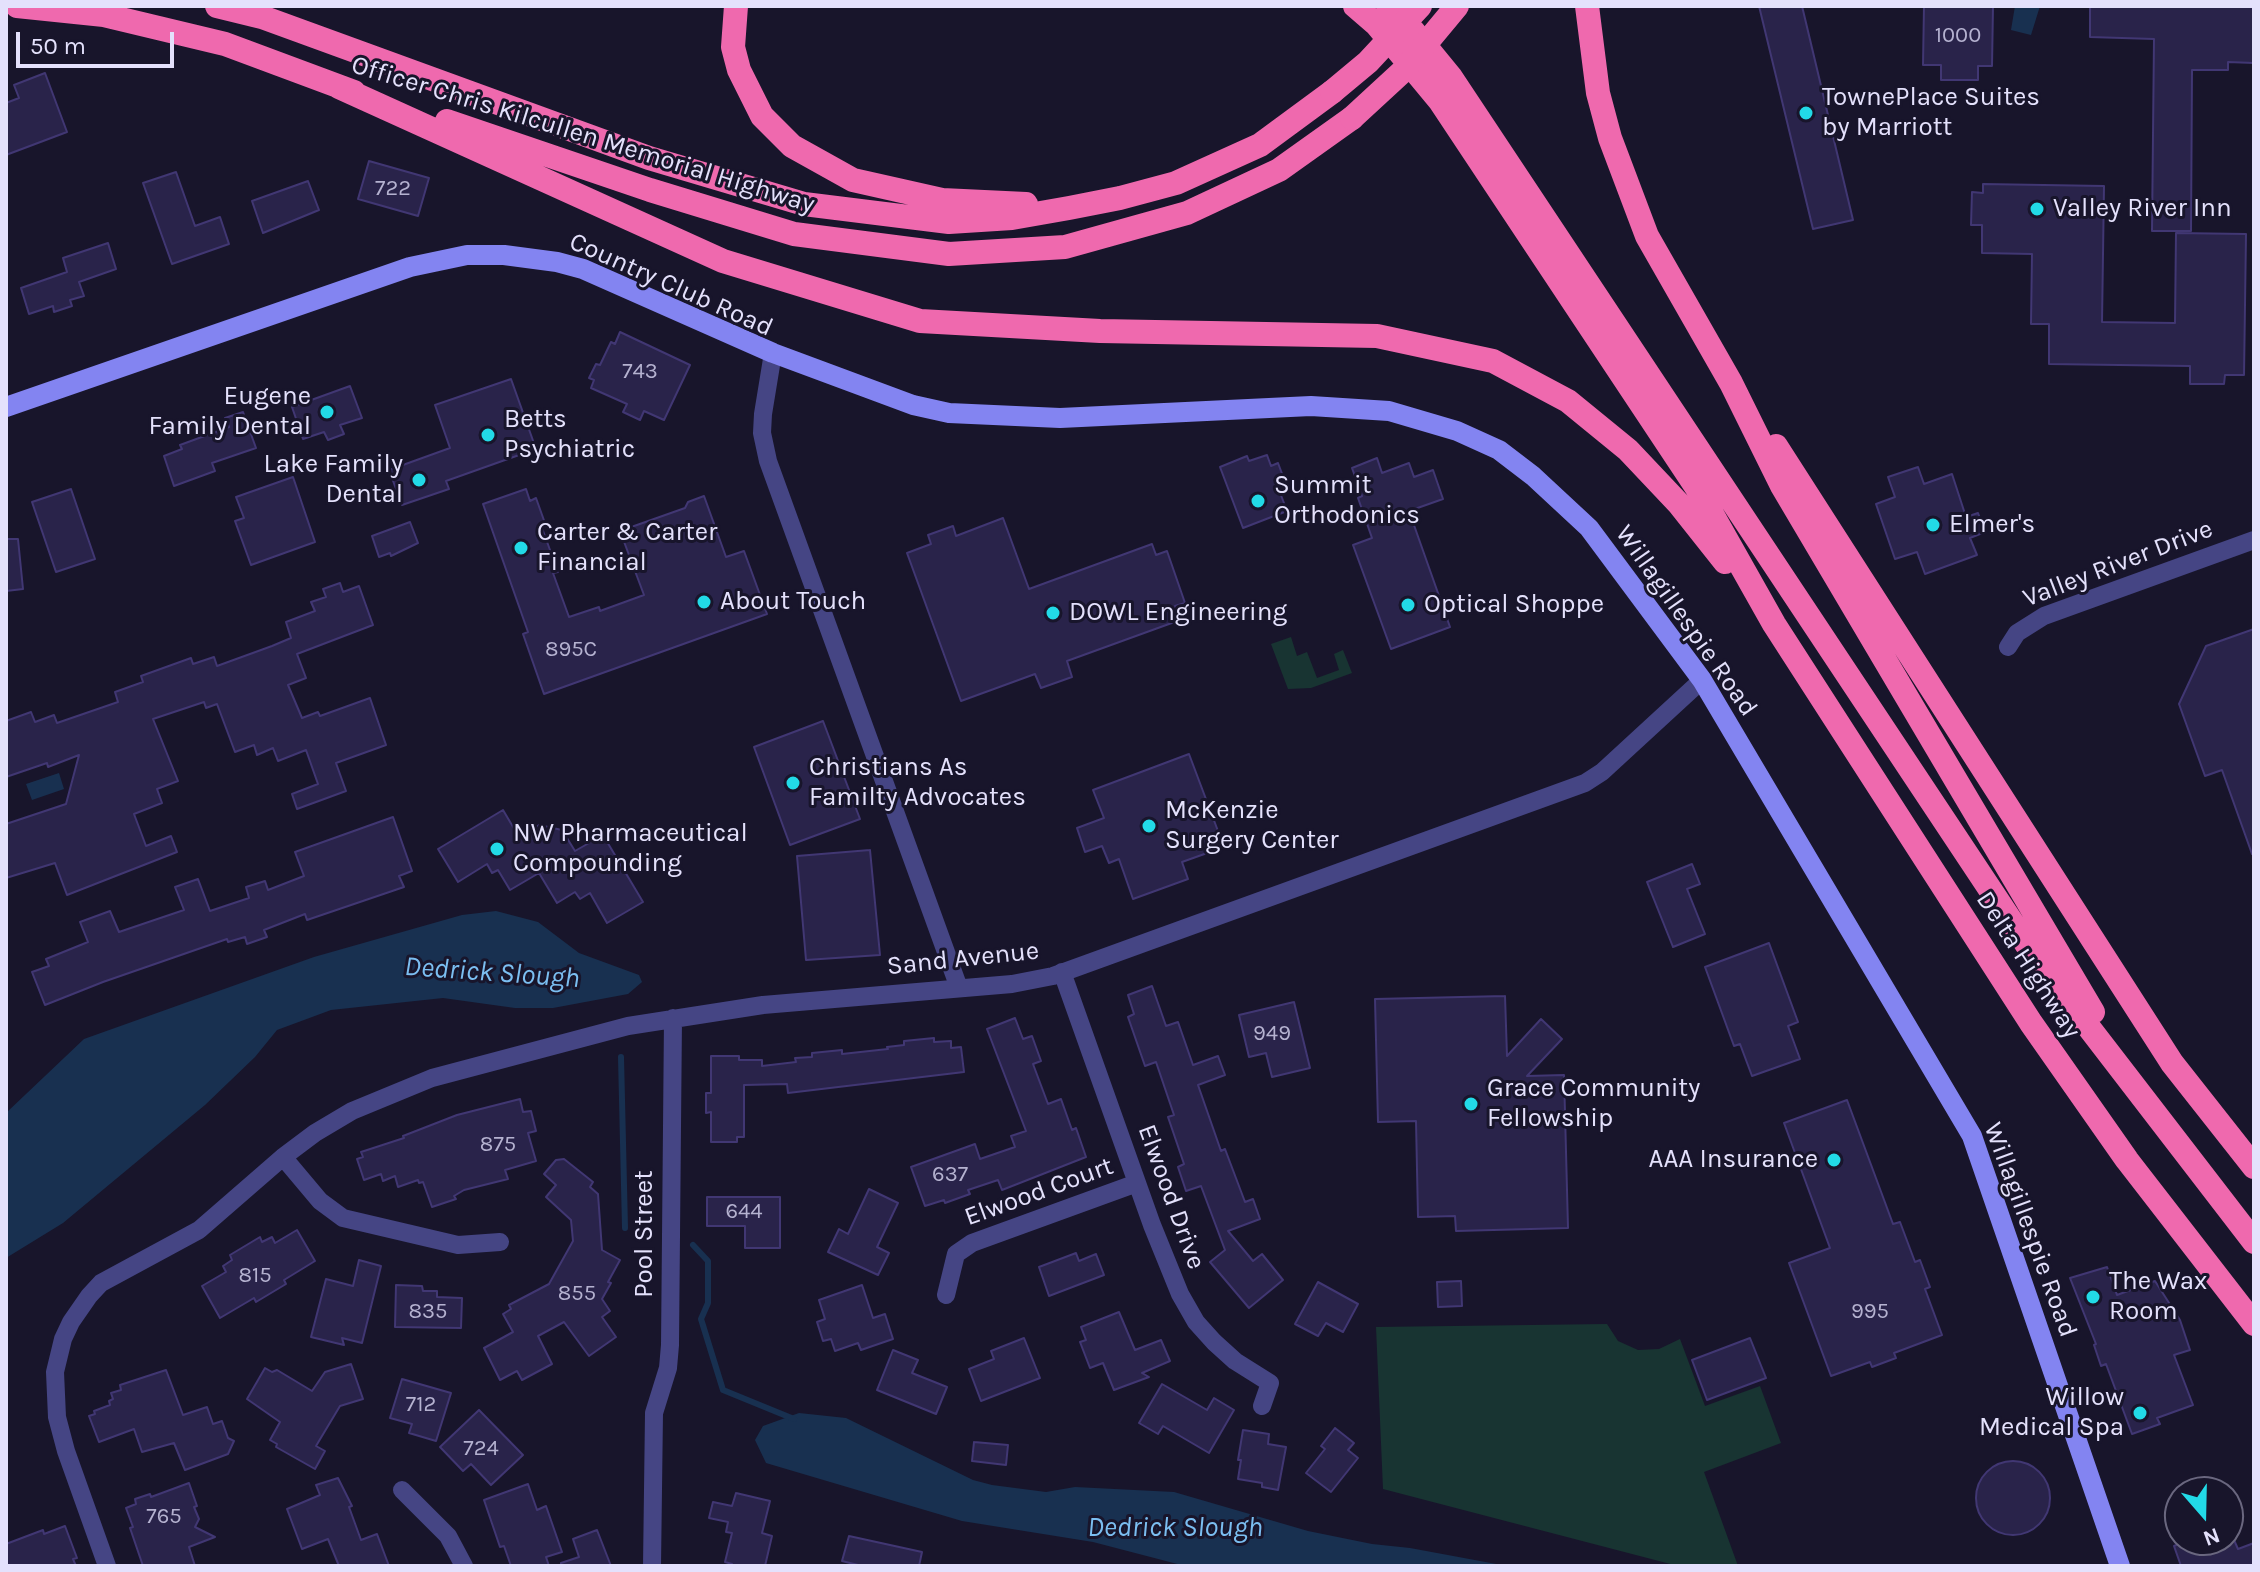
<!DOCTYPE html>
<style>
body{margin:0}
#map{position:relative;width:2260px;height:1572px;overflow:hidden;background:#18152b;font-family:Karla,sans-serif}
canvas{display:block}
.frame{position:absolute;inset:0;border:8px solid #e4e1fc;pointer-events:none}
.north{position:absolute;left:2164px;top:1476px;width:80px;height:80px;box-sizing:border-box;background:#18152b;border:2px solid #6a677f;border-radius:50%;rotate:160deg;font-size:22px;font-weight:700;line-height:32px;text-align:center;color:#e4e1fc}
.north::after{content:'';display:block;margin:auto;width:28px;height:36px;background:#22dae7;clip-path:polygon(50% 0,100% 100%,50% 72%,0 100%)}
.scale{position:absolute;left:16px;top:32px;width:158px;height:36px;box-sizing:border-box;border:4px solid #e4e1fc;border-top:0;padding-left:10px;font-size:24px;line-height:28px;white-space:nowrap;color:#e4e1fc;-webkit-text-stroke:6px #18152b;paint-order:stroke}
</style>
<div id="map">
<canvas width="2260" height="1572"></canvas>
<div class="frame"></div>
<div class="north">N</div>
<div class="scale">50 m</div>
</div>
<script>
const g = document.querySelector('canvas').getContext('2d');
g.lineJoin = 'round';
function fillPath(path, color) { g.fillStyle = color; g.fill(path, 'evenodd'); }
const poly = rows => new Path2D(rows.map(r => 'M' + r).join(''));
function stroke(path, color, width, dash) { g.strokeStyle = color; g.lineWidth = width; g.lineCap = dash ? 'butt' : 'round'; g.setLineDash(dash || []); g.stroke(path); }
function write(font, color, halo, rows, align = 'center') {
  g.font = font + ' Karla,sans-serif'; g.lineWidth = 6; g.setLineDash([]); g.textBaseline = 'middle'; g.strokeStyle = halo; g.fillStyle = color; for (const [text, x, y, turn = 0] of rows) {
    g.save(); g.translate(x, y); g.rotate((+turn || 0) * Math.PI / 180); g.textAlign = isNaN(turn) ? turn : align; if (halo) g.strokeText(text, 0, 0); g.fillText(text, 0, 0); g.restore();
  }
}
fillPath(poly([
 [1291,637,1297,656,1307,652,1317,678,1339,670,1334,654,1343,650,1352,673,1311,688,1288,689,1271,644],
 [1607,1324,1618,1341,1638,1350,1659,1349,1680,1339,1705,1406,1760,1386,1781,1443,1704,1472,1738,1566,1678,1566,1383,1489,1376,1327]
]), '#183432');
fillPath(poly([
 [2015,6,2040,6,2031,35,2011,30],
 [59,773,64,789,32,800,26,784],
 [496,911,538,922,579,953,639,975,642,982,628,994,553,1008,515,1008,443,998,331,1010,277,1030,255,1057,205,1105,63,1223,6,1258,6,1113,84,1039,314,957,462,915],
 [799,1413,846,1418,973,1480,992,1485,1046,1492,1075,1487,1174,1492,1308,1531,1372,1544,1410,1548,1507,1566,1185,1566,1093,1542,962,1521,766,1463,755,1440,763,1426]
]), '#183050');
stroke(poly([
 [621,1057,625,1228],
 [693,1245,708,1261,708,1303,701,1319,723,1390,794,1419]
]), '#183050', 6);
const building = poly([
 [1759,6,1802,6,1853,220,1813,229,1759,6],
 [1924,6,1993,6,1992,66,1978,66,1978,80,1941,80,1941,65,1923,65,1924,6],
 [2090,6,2254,6,2254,63,2228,62,2228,70,2192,70,2191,231,2152,231,2154,39,2090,37,2090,6],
 [45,73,67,132,6,155,6,103,19,98,14,85,45,73],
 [369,161,429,178,418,216,358,199,369,161],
 [176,172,195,226,220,217,229,244,172,264,143,183,176,172],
 [308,181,319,210,263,233,252,201,308,181],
 [1983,184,2104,186,2102,322,2175,323,2176,233,2246,234,2244,375,2225,375,2224,384,2190,384,2190,366,2049,364,2049,324,2031,324,2032,254,1982,253,1982,225,1971,225,1972,192,1983,193,1983,184],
 [108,243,116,269,79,282,84,296,70,300,72,306,54,312,53,306,29,314,21,288,67,272,63,258,108,243],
 [620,332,690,365,664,420,644,411,640,420,623,412,627,404,591,388,594,380,589,378,596,364,600,365,611,342,615,344,620,332],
 [511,379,536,449,446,481,449,489,402,505,389,470,450,448,435,405,511,379],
 [350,386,362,418,340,425,344,434,328,440,324,432,303,439,292,407,350,386],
 [243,412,256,448,212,463,215,471,174,486,164,456,182,449,180,445,229,427,225,418,243,412],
 [1267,455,1271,466,1278,463,1287,487,1279,490,1287,511,1243,528,1220,467,1247,456,1249,461,1267,455],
 [1377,458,1382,473,1409,463,1414,477,1433,470,1443,499,1409,511,1450,627,1391,649,1353,545,1372,538,1358,498,1362,496,1352,468,1377,458],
 [1918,467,1924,484,1952,474,1966,517,1978,513,1985,532,1970,538,1977,555,1925,574,1917,552,1895,559,1876,504,1895,497,1888,477,1918,467],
 [293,477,315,542,251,565,235,521,244,518,236,497,293,477],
 [71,489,95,559,56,572,32,502,71,489],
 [526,489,530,501,536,498,546,526,542,528,558,572,553,573,569,617,599,607,600,611,644,595,620,531,685,508,688,502,704,496,726,557,744,551,767,614,544,694,523,634,528,632,483,504,526,489],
 [1003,518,1029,589,1152,544,1156,555,1167,551,1185,603,1175,606,1180,620,1067,661,1072,677,1041,688,1035,674,961,701,907,553,931,544,928,535,953,526,956,536,1003,518],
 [410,522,418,543,391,556,390,553,379,557,372,536,410,522],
 [6,539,18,539,23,589,6,591,6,539],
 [340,583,343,592,359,586,373,625,297,654,306,678,288,685,302,718,318,712,320,716,370,698,386,745,336,763,346,791,297,809,292,794,318,784,306,750,278,761,273,748,257,755,254,745,235,752,217,704,206,708,204,702,153,719,178,781,157,789,162,803,134,814,146,846,171,836,177,852,67,895,55,863,6,878,6,824,66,804,79,755,48,767,47,763,6,777,6,721,31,712,35,722,54,715,57,723,118,702,115,692,143,682,141,676,191,658,193,664,214,657,217,666,272,646,291,638,286,622,315,611,311,602,326,597,323,589,340,583],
 [2254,629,2254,853,2252,854,2222,770,2205,776,2179,704,2206,646,2254,629],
 [823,721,860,819,790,845,754,747,823,721],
 [1189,754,1224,847,1182,862,1188,879,1133,899,1119,859,1109,863,1102,846,1085,852,1077,828,1104,818,1093,790,1189,754],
 [503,810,519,837,539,825,562,830,575,851,603,835,643,902,607,923,590,893,580,899,575,892,557,903,539,873,510,890,498,870,492,873,487,864,458,882,438,849,503,810],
 [393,817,412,871,399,876,404,887,307,920,305,914,264,930,267,937,247,944,245,937,228,942,227,939,103,982,45,1005,32,972,49,966,46,959,88,942,80,922,110,911,119,932,184,910,175,887,198,879,210,911,249,898,246,887,265,881,268,890,304,876,295,852,393,817],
 [870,850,880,955,806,960,797,856,870,850],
 [1692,864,1700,884,1687,889,1705,934,1673,947,1647,882,1692,864],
 [1769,943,1798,1022,1788,1026,1800,1059,1752,1076,1740,1044,1734,1046,1705,967,1769,943],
 [1152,986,1166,1026,1178,1022,1193,1065,1218,1056,1225,1075,1198,1085,1221,1151,1225,1149,1245,1202,1253,1199,1260,1219,1228,1231,1253,1261,1262,1254,1283,1280,1249,1308,1210,1262,1225,1250,1201,1186,1186,1191,1178,1167,1184,1164,1168,1117,1174,1115,1156,1062,1145,1066,1128,1017,1134,1014,1128,995,1152,986],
 [1505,996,1507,1056,1541,1019,1562,1039,1527,1076,1564,1075,1568,1228,1456,1231,1455,1216,1418,1217,1416,1121,1378,1122,1375,999,1505,996],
 [1294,1002,1310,1068,1272,1077,1266,1053,1249,1057,1239,1015,1294,1002],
 [1015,1018,1023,1039,1032,1036,1041,1061,1033,1064,1048,1104,1061,1099,1072,1130,1076,1128,1086,1157,1002,1190,998,1180,968,1190,970,1194,945,1203,944,1200,925,1206,911,1167,975,1144,980,1159,1015,1147,1011,1136,1026,1131,987,1029,1015,1018],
 [934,1038,934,1042,951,1041,951,1048,961,1047,964,1072,788,1093,787,1084,744,1085,744,1137,737,1137,737,1142,711,1142,711,1112,706,1113,706,1093,711,1093,711,1056,739,1056,739,1060,762,1060,762,1066,796,1062,795,1058,812,1057,812,1053,842,1050,842,1054,888,1049,887,1047,904,1045,904,1041,934,1038],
 [520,1099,523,1112,531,1111,536,1131,528,1133,536,1161,505,1170,508,1179,464,1190,454,1196,456,1199,432,1207,423,1182,419,1183,418,1180,398,1187,395,1176,383,1181,381,1174,364,1180,357,1159,363,1157,361,1152,404,1138,403,1136,457,1115,520,1099],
 [1847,1100,1893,1224,1900,1222,1915,1262,1920,1260,1930,1287,1925,1289,1942,1335,1894,1353,1896,1358,1872,1367,1870,1362,1831,1376,1789,1263,1830,1248,1784,1123,1847,1100],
 [564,1159,593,1182,590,1187,598,1194,602,1250,620,1260,608,1282,611,1283,602,1299,610,1311,602,1317,616,1337,589,1356,564,1322,538,1336,552,1364,522,1380,517,1371,500,1380,484,1348,513,1332,503,1314,511,1309,509,1305,549,1284,573,1241,571,1220,546,1197,556,1185,544,1174,556,1160,564,1159],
 [869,1189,898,1203,877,1247,889,1253,878,1275,828,1252,839,1229,848,1234,869,1189],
 [707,1197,780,1197,780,1248,745,1248,745,1226,707,1226,707,1197],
 [297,1230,315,1261,284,1280,286,1284,256,1302,254,1298,220,1318,202,1286,226,1272,223,1266,232,1260,230,1255,260,1237,262,1242,272,1237,275,1243,297,1230],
 [1076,1253,1079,1261,1096,1254,1104,1275,1049,1296,1039,1267,1076,1253],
 [359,1260,381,1266,362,1343,342,1338,344,1345,311,1337,326,1279,353,1286,359,1260],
 [2107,1267,2117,1295,2155,1281,2180,1320,2190,1350,2174,1355,2193,1405,2157,1418,2160,1424,2132,1434,2106,1364,2101,1366,2094,1345,2096,1344,2070,1278,2107,1267],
 [1461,1281,1462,1306,1438,1307,1437,1282,1461,1281],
 [1318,1282,1358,1304,1343,1332,1326,1323,1318,1336,1295,1324,1318,1282],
 [396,1285,422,1286,423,1291,437,1291,437,1297,462,1298,461,1328,395,1327,396,1285],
 [862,1285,873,1318,885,1314,893,1339,861,1350,858,1343,835,1351,831,1339,823,1341,817,1322,825,1319,819,1300,862,1285],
 [1119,1312,1135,1350,1161,1340,1170,1361,1142,1373,1149,1377,1114,1390,1103,1363,1090,1368,1080,1342,1086,1340,1081,1327,1119,1312],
 [1024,1338,1040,1378,981,1401,969,1369,994,1359,991,1351,1024,1338],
 [1750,1338,1766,1378,1707,1400,1692,1360,1750,1338],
 [893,1350,918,1360,912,1373,947,1387,936,1414,877,1390,893,1350],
 [351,1364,363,1399,340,1406,316,1446,325,1451,315,1469,276,1447,277,1444,270,1440,280,1422,247,1399,265,1368,272,1372,277,1370,312,1391,325,1372,351,1364],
 [166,1370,183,1415,207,1407,213,1424,222,1421,228,1438,234,1441,228,1454,185,1470,174,1443,142,1452,134,1429,99,1442,89,1416,95,1414,94,1411,110,1405,109,1401,113,1399,111,1393,121,1390,120,1385,166,1370],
 [402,1379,451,1393,436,1441,409,1433,412,1424,390,1418,402,1379],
 [1162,1384,1207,1410,1214,1398,1234,1410,1209,1453,1163,1426,1158,1434,1139,1423,1162,1384],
 [479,1410,523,1455,491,1485,471,1464,463,1471,440,1447,479,1410],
 [1335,1428,1354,1443,1348,1450,1358,1458,1331,1492,1306,1473,1325,1449,1321,1446,1335,1428],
 [1243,1430,1269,1434,1268,1444,1286,1447,1278,1490,1262,1487,1262,1483,1238,1479,1241,1460,1238,1460,1243,1430],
 [974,1442,1008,1445,1006,1465,972,1461,974,1442],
 '1976 1498a37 37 0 1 1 74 0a37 37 0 1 1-74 0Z',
 [338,1478,352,1506,349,1507,361,1540,377,1534,389,1566,339,1566,328,1539,302,1549,287,1509,320,1495,316,1485,338,1478],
 [189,1483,197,1506,194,1507,199,1519,195,1527,215,1537,189,1547,195,1566,143,1566,130,1528,133,1527,126,1508,136,1504,135,1499,150,1494,151,1497,189,1483],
 [528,1484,537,1510,546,1506,562,1552,546,1557,549,1566,511,1566,504,1546,500,1547,484,1500,528,1484],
 [736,1493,770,1501,762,1533,772,1536,765,1566,732,1566,732,1564,725,1562,732,1533,726,1532,728,1522,709,1518,713,1502,732,1506,736,1493],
 [65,1526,77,1558,73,1559,76,1566,6,1566,6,1544,43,1530,44,1534,65,1526],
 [597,1530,611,1566,561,1566,561,1563,579,1557,573,1539,597,1530],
 [849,1536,922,1552,919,1566,862,1566,842,1561,849,1536],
 [2188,1540,2234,1540,2238,1549,2254,1543,2254,1566,2181,1566,2174,1546,2188,1540]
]);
fillPath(building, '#29234a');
stroke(building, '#413773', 2);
stroke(poly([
 [773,353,763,414,762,433,768,461,959,988],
 [2008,647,2017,633,2044,616,2254,540],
 [1062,972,1152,1225,1180,1294,1196,1322,1214,1342,1235,1361,1270,1383,1262,1406],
 [283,1157,320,1201,343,1218,458,1245,500,1242],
 [946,1295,956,1254,972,1243,1137,1183],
 [402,1490,448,1536,464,1566],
 [107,1566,66,1451,57,1417,55,1372,63,1339,71,1322,89,1296,101,1283,199,1230,283,1157,315,1133,352,1111,432,1078,628,1026,763,1005,1012,984,1053,976,1585,783,1602,772,1702,680],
 [652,1566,654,1413,668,1368,670,1345,673,1018]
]), '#454584', 18);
stroke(poly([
 [6,407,410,267,467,255,504,255,557,262,583,269,773,353,913,405,949,413,1060,418,1311,406,1389,411,1457,431,1499,450,1533,476,1589,528,1702,680,1972,1136,2120,1566]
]), '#8384f1', 20);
stroke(poly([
 [17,6,104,15,225,44,354,92],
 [217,6,262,17,649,158,804,204,949,222,1012,218,1069,208,1120,198,1176,183,1260,145,1332,92],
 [736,6,733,47,739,70,762,116,792,146,853,180,942,200,1026,204],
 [1355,6,1377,25,1440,101,1699,491,1774,624,2031,1023,2127,1160,2254,1324],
 [1388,6,1414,32,1450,76,2037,960,2254,1242],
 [1587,6,1598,93,1610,138,1647,236,1731,383,1782,486,2093,1012],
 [339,87,723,261,920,321,1100,331,1377,336,1493,361,1568,401,1628,450,1679,504,1725,562],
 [447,121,650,190,794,234,949,254,1065,247,1187,213,1279,170,1352,118],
 [1776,446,2172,1063,2254,1167]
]), '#ef69ae', 24);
stroke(poly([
 [1332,92,1368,62,1420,6],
 [1352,118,1403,71,1457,6]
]), '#ef69ae', 24);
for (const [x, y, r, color] of [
 [1806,113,8,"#22dae7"],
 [2037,209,8,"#22dae7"],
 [327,412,8,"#22dae7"],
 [488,435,8,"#22dae7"],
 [419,480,8,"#22dae7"],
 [1258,501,8,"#22dae7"],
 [1933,525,8,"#22dae7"],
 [521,548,8,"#22dae7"],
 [704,602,8,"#22dae7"],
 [1408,605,8,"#22dae7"],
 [1053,613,8,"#22dae7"],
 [793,783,8,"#22dae7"],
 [1149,826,8,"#22dae7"],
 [497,849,8,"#22dae7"],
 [1471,1104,8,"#22dae7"],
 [1834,1160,8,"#22dae7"],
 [2093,1297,8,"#22dae7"],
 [2140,1413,8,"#22dae7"]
]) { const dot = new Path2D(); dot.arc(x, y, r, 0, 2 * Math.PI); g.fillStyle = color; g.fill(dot); stroke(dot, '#18152b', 3); }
write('22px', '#b5b2d0', null, [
 ["1000",1958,36],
 ["722",393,189],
 ["743",640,372],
 ["895C",571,650],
 ["949",1272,1034],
 ["875",498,1145],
 ["637",950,1175],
 ["644",744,1212],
 ["815",255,1276],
 ["855",577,1294],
 ["835",428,1312],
 ["995",1870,1312],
 ["712",421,1405],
 ["724",481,1449],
 ["765",164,1517]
]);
write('26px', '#e4e1fc', '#18152b', [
 ["TownePlace Suites",1822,98],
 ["by Marriott",1822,128],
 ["Valley River Inn",2053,209],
 ["Eugene",311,397,"right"],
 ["Family Dental",311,427,"right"],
 ["Betts",504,420],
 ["Psychiatric",504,450],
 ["Lake Family",403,465,"right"],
 ["Dental",403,495,"right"],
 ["Summit",1274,486],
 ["Orthodonics",1274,516],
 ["Elmer's",1949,525],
 ["Carter & Carter",537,533],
 ["Financial",537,563],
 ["About Touch",720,602],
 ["Optical Shoppe",1424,605],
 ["DOWL Engineering",1069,613],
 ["Christians As",809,768],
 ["Familty Advocates",809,798],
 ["McKenzie",1165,811],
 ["Surgery Center",1165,841],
 ["NW Pharmaceutical",513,834],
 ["Compounding",513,864],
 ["Grace Community",1487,1089],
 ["Fellowship",1487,1119],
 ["AAA Insurance",1818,1160,"right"],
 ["The Wax",2109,1282],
 ["Room",2109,1312],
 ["Willow",2124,1398,"right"],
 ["Medical Spa",2124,1428,"right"]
], 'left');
write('26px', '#e4e1fc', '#18152b', [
 ["Officer Chris Kilcullen Memorial Highway",583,135,17],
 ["Country Club Road",671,285,24],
 ["Valley River Drive",2118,564,-21],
 ["Willagillespie Road",1686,621,55],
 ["Sand Avenue",963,959,-6],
 ["Delta Highway",2028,965,57],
 ["Elwood Court",1039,1192,-20],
 ["Elwood Drive",1171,1197,70],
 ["Willagillespie Road",2030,1230,70],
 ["Pool Street",645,1234,-90]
]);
write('italic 28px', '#7bbef1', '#18152b', [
 ["Dedrick Slough",492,973,4],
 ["Dedrick Slough",1175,1528]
]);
</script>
